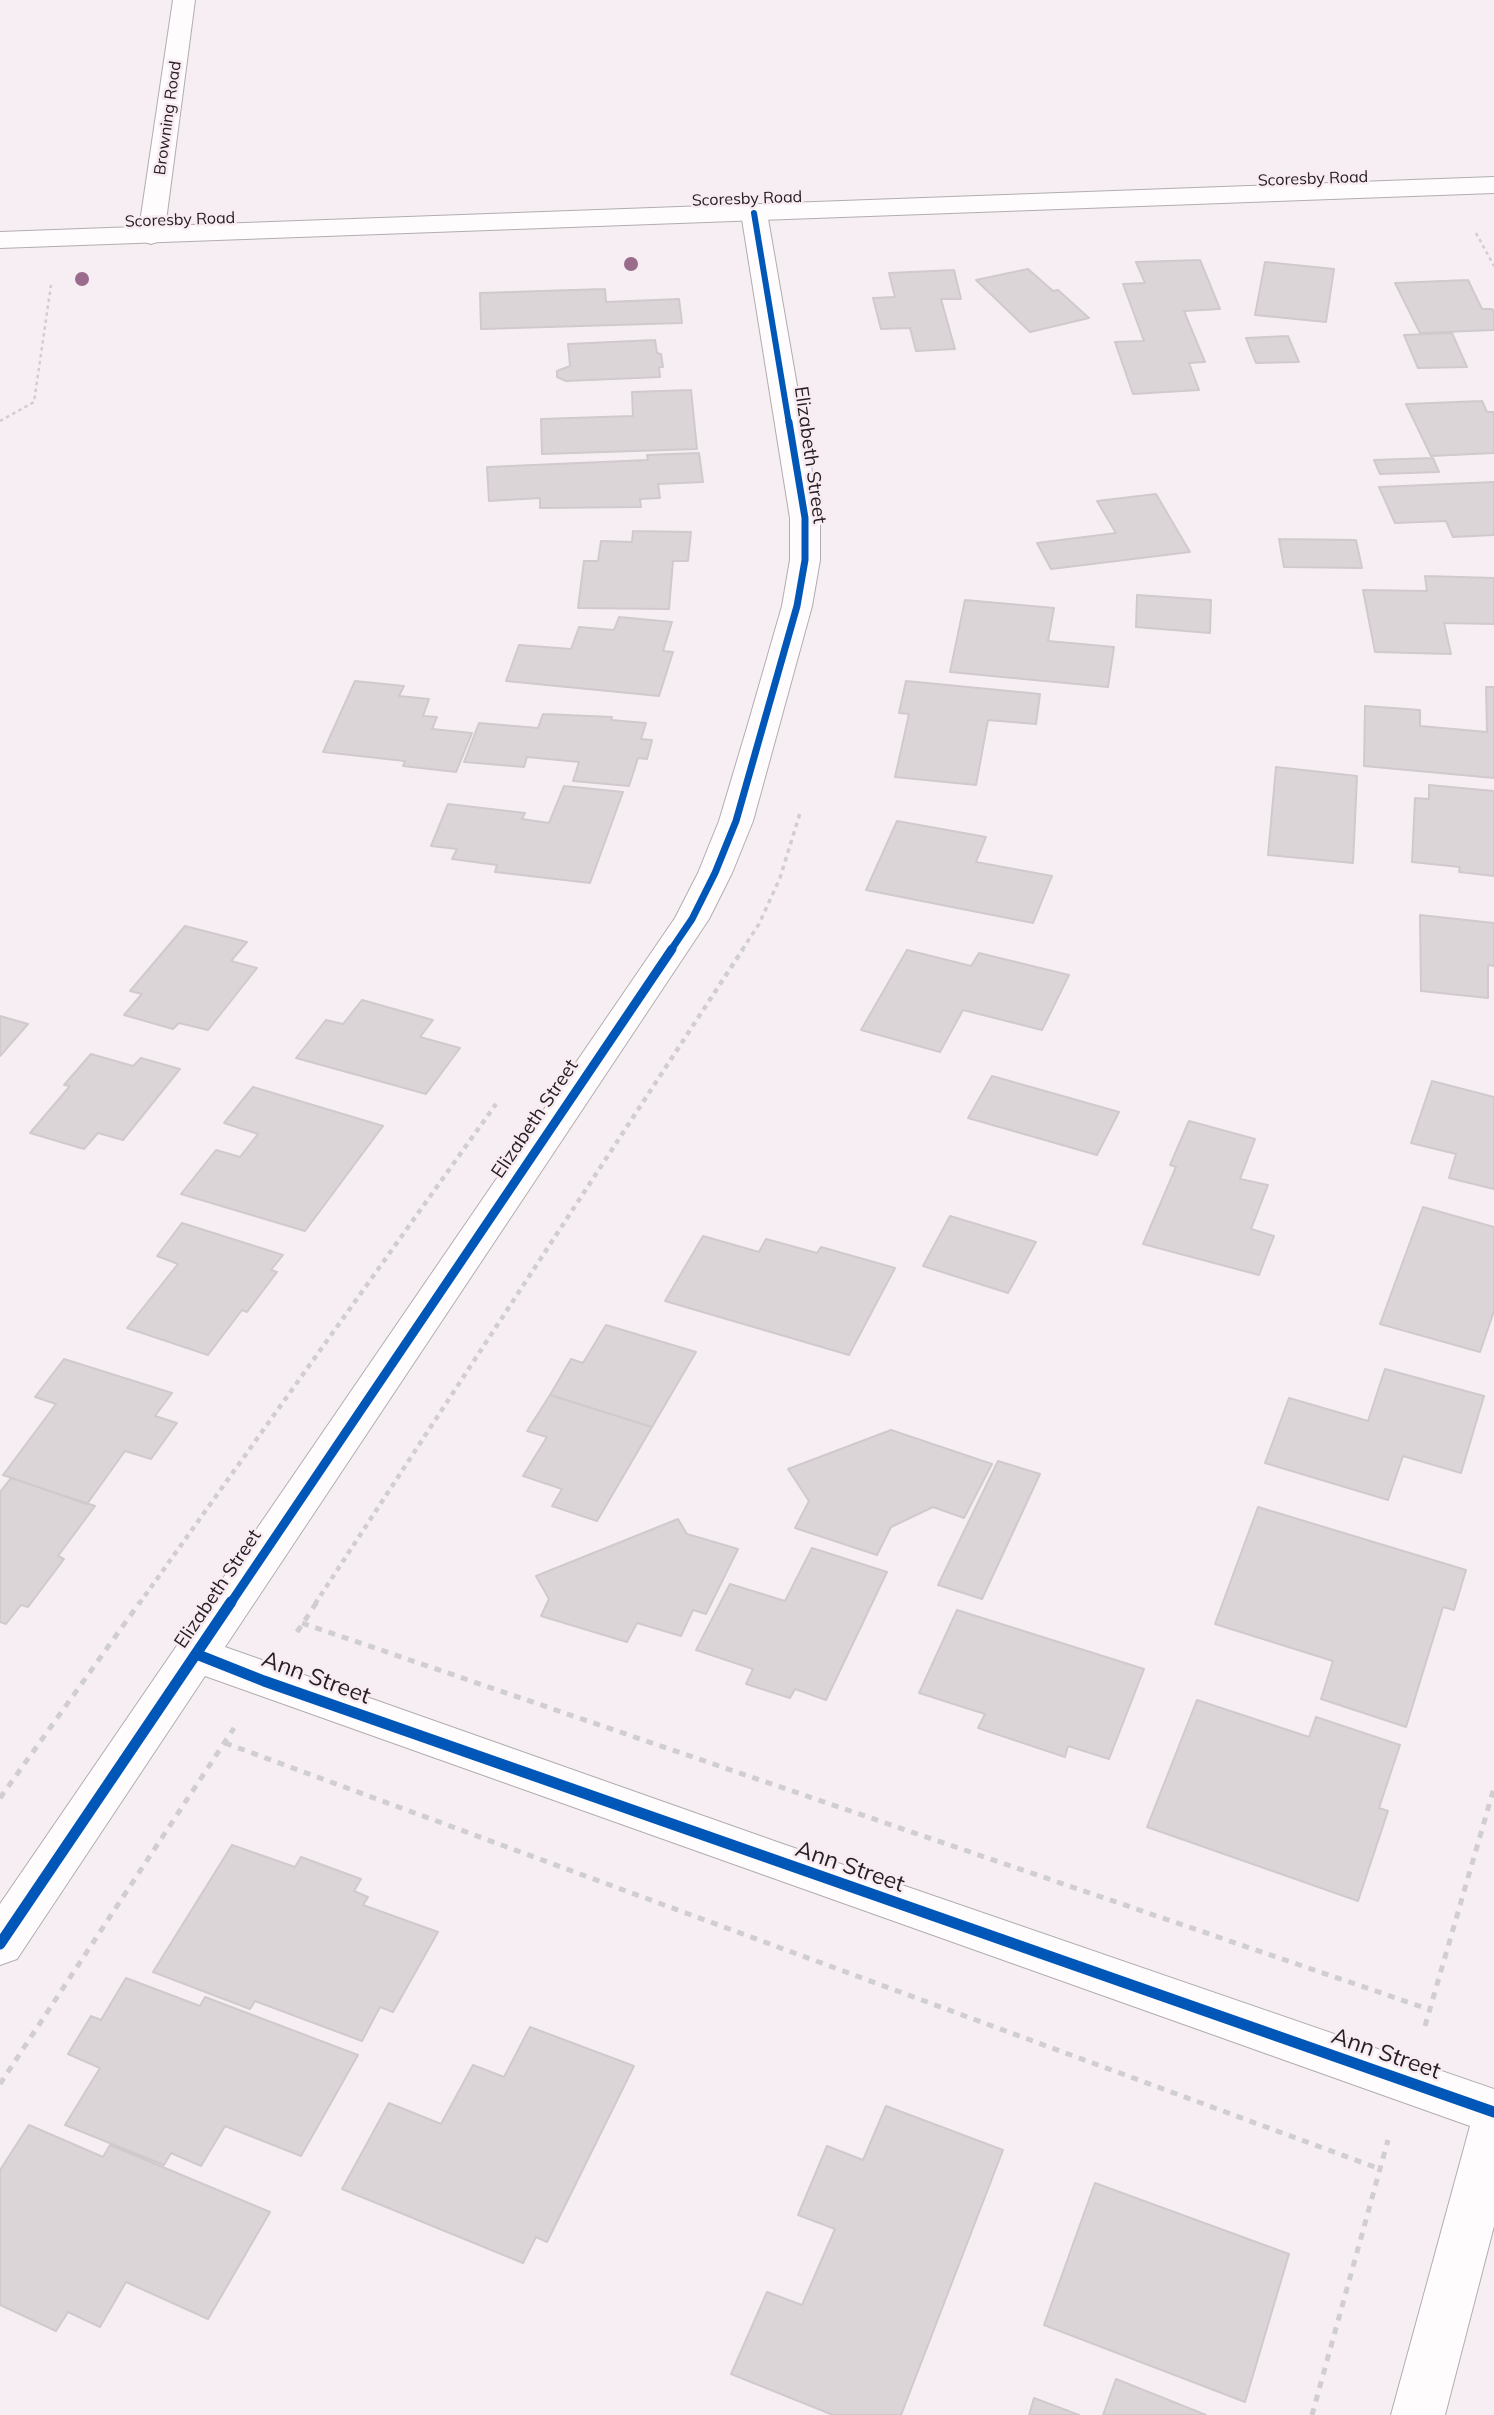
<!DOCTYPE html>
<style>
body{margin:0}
canvas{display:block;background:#f6eef2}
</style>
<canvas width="1494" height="2415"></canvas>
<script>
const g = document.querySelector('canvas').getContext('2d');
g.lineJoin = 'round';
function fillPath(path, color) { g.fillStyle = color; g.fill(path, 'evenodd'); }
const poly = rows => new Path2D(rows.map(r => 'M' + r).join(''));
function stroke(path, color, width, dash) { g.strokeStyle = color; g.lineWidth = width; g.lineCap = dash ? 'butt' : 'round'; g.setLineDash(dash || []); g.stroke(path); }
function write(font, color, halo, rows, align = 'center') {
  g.font = font + ' Mulish,sans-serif'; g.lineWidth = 5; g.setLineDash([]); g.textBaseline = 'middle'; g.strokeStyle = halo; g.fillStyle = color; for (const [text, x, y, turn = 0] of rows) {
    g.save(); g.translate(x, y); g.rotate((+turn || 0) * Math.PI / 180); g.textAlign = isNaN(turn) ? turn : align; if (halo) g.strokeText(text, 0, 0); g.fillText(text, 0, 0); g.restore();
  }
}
const building = poly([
 [1200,260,1220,309,1184,311,1205,362,1189,363,1199,390,1133,394,1115,342,1144,341,1123,284,1145,283,1136,262,1200,260],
 [1265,262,1334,269,1326,322,1255,315,1265,262],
 [1028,269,1053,291,1058,290,1089,318,1030,332,976,280,1028,269],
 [954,270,961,299,941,299,955,349,916,351,910,328,881,329,873,298,895,297,889,273,954,270],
 [1468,280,1482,309,1492,309,1494,312,1494,330,1420,333,1395,283,1468,280],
 [605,289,606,302,679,299,682,323,481,329,480,293,605,289],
 [1452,333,1467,367,1418,368,1404,335,1452,333],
 [1288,336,1299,362,1256,363,1246,338,1288,336],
 [655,340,657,353,661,354,663,367,659,367,660,377,566,381,557,377,557,371,570,366,568,344,655,340],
 [691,390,697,449,542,454,541,419,633,416,632,392,691,390],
 [1482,401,1487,412,1494,412,1494,453,1431,456,1406,404,1482,401],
 [699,453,703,482,658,484,660,498,640,499,641,507,540,508,540,498,489,501,487,467,648,460,647,455,699,453],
 [1433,458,1439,472,1380,474,1374,460,1433,458],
 [1494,482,1494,535,1453,537,1446,521,1395,523,1379,487,1494,482],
 [1156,494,1190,552,1051,569,1037,543,1116,533,1097,501,1156,494],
 [633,531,691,532,688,561,673,561,669,609,578,608,584,561,598,561,601,541,632,542,633,531],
 [1279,539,1356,540,1362,568,1284,567,1279,539],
 [1425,576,1494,578,1494,624,1444,623,1451,654,1375,652,1363,590,1427,591,1425,576],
 [1137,595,1211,600,1210,633,1136,627,1137,595],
 [965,600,1054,608,1048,641,1114,647,1108,687,950,672,965,600],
 [619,617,672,622,663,651,673,652,659,696,506,681,519,645,571,649,579,627,614,630,619,617],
 [355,681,404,686,399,696,429,699,423,716,437,717,432,729,472,733,456,772,403,766,405,761,323,752,355,681],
 [906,681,1040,694,1036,724,988,720,976,785,895,777,909,714,899,713,906,681],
 [1486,687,1494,687,1494,778,1364,766,1365,706,1420,710,1420,726,1487,732,1486,687],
 [543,714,612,717,611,720,646,723,641,739,652,740,647,759,638,758,629,786,573,781,579,762,527,757,524,767,464,762,479,723,538,728,543,714],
 [1276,767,1357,776,1353,863,1268,855,1276,767],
 [1429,785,1494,791,1494,876,1459,872,1460,867,1412,862,1415,798,1429,799,1429,785],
 [564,786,623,792,590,883,495,872,497,865,452,859,457,849,431,846,448,804,525,813,522,819,549,823,564,786],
 [897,821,986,837,976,862,1052,876,1033,923,866,890,897,821],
 [1420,915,1494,923,1494,966,1488,965,1488,998,1421,991,1420,915],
 [185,926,247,942,231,961,257,968,208,1030,179,1023,173,1029,124,1015,142,994,130,991,185,926],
 [907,950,971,966,979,953,1069,975,1042,1030,963,1010,940,1052,861,1030,907,950],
 [362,1000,433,1020,420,1037,460,1048,426,1094,296,1058,326,1020,343,1024,362,1000],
 [0,1016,28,1024,0,1056,0,1016],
 [91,1054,133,1066,141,1058,180,1069,123,1140,98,1133,84,1149,30,1133,70,1086,64,1085,91,1054],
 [992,1076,1119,1112,1097,1155,968,1118,992,1076],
 [1432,1081,1494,1097,1494,1189,1449,1178,1456,1154,1411,1143,1432,1081],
 [253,1087,383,1126,305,1231,181,1194,216,1150,240,1157,258,1134,224,1123,253,1087],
 [1189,1121,1255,1139,1240,1179,1268,1185,1251,1229,1274,1236,1259,1275,1143,1244,1176,1167,1170,1165,1189,1121],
 [1423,1207,1494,1227,1494,1311,1480,1352,1380,1324,1423,1207],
 [950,1216,1036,1242,1008,1293,923,1266,950,1216],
 [182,1223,283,1255,271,1270,277,1272,247,1312,242,1310,208,1355,127,1328,178,1264,157,1256,182,1223],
 [703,1236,759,1252,766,1239,817,1253,821,1247,895,1268,849,1355,665,1301,703,1236],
 [606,1325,696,1352,652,1427,550,1395,571,1359,583,1363,606,1325],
 [64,1359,172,1393,155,1416,177,1423,151,1459,125,1451,87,1504,3,1475,56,1404,35,1397,64,1359],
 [1385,1369,1484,1396,1461,1473,1403,1456,1388,1500,1265,1463,1289,1398,1368,1421,1385,1369],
 [550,1395,652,1427,597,1521,552,1506,562,1489,523,1476,547,1437,527,1431,550,1395],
 [891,1430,992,1464,964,1518,933,1507,891,1527,877,1555,795,1528,809,1501,788,1469,891,1430],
 [998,1461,1040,1474,982,1599,938,1585,998,1461],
 [11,1478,95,1506,58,1556,64,1559,28,1607,21,1605,6,1624,0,1622,0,1492,11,1478],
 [1258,1507,1466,1570,1454,1610,1443,1607,1406,1727,1321,1699,1333,1661,1215,1624,1258,1507],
 [678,1519,687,1534,738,1549,706,1614,693,1610,681,1636,637,1623,627,1642,541,1616,549,1599,536,1576,678,1519],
 [812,1548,887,1572,826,1700,795,1689,790,1698,746,1684,753,1669,696,1650,730,1584,785,1601,812,1548],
 [957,1610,1144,1669,1109,1759,1068,1746,1065,1757,978,1728,985,1714,919,1693,957,1610],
 [1197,1700,1309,1737,1316,1717,1400,1745,1379,1808,1388,1811,1358,1901,1147,1827,1197,1700],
 [232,1845,295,1867,301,1857,361,1879,354,1891,368,1897,363,1905,438,1932,393,2012,380,2007,362,2041,255,2001,250,2009,153,1972,232,1845],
 [126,1978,200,2006,205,1997,358,2055,301,2156,225,2126,201,2166,171,2153,164,2165,65,2125,100,2068,68,2054,91,2016,101,2020,126,1978],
 [530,2027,634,2066,547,2242,536,2237,523,2263,342,2189,389,2103,441,2124,473,2065,504,2077,530,2027],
 [886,2106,1003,2150,901,2415,833,2415,731,2374,767,2292,802,2305,835,2229,798,2215,827,2146,863,2160,886,2106],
 [29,2125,103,2157,110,2145,270,2212,208,2319,126,2282,100,2327,68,2312,56,2331,0,2305,0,2170,29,2125],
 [1095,2183,1289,2254,1245,2402,1044,2325,1095,2183],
 [1116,2379,1206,2415,1103,2415,1116,2379],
 [1034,2398,1079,2415,1029,2415,1034,2398]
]);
fillPath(building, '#dbd5d8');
stroke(building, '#d0cacd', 2);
const street = poly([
 [173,0,195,0,164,236,160,241,151,244,142,241,138,236,173,0],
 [754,205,763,208,767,213,820,518,820,560,812,606,753,821,732,873,709,919,225,1647,780,1843,1494,2089,1494,2226,1445,2415,1391,2415,1470,2126,205,1676,17,1959,0,1965,0,1904,675,918,698,873,719,821,748,724,782,606,790,560,790,518,741,213,745,208,754,205]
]);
const primary = poly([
 [1494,177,1494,193,0,248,0,232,1494,177]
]);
stroke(street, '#b2adaf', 2);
stroke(primary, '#b2adaf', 2);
stroke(poly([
 [1476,233,1494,266],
 [0,421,34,402,51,285]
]), '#d0ced0', 2.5, [3.5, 3.5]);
stroke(poly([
 [742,950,759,924,780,878,800,813]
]), '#d0ced0', 3.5, [4.5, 4.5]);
stroke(poly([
 [139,1604,496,1104],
 [315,1604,743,949]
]), '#d0ced0', 4.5, [5, 5]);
stroke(poly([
 [302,1623,1431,2010],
 [297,1632,317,1602],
 [225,1743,1380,2169],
 [0,1798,140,1602],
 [1425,2026,1494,1788],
 [0,2084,234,1728],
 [1312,2415,1388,2140]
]), '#d0ced0', 5, [7, 7]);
fillPath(street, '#fefcfd');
fillPath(primary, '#fefcfd');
stroke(poly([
 [754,213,789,424]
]), '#0057b8', 6);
stroke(poly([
 [671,950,692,919,715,873,736,821,797,606,805,560,805,518,789,422]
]), '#0057b8', 7);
stroke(poly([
 [230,1604,672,949]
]), '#0057b8', 9);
stroke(poly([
 [196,1654,264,1681,1494,2112],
 [0,1944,231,1602]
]), '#0057b8', 11);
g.fillStyle = '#9a6b8b';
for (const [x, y] of [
 [631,264],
 [82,279]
]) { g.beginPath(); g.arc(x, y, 7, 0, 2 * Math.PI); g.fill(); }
write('16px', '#252023', '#f9ebf2', [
 ["Browning Road",168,118,-82],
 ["Scoresby Road",1313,179,-2],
 ["Scoresby Road",747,199,-2],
 ["Scoresby Road",180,220,-2]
]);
write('19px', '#252023', '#f9ebf2', [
 ["Elizabeth Street",810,455,82],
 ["Elizabeth Street",535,1119,-56],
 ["Elizabeth Street",218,1589,-56]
]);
write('23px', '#252023', '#f9ebf2', [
 ["Ann Street",316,1678,20],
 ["Ann Street",850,1867,19],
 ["Ann Street",1386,2054,19]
]);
</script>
